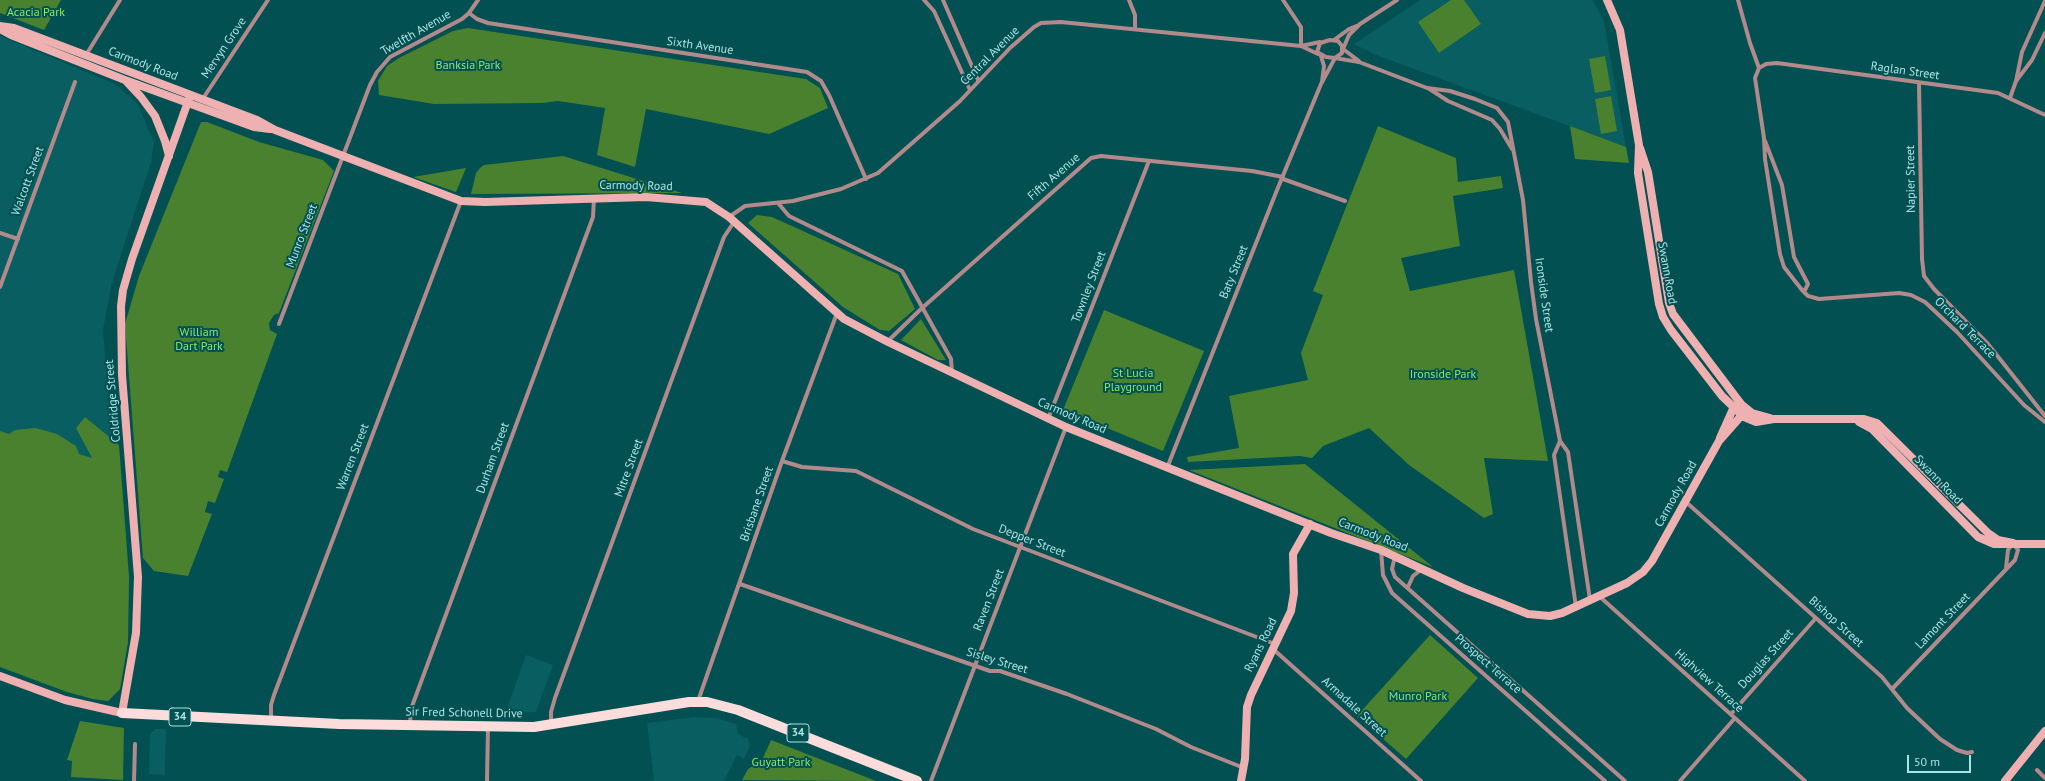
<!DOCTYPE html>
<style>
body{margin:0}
#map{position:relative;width:2045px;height:781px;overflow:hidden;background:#025051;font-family:"PT Sans",sans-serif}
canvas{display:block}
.scale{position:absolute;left:1907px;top:755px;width:64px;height:18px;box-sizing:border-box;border:2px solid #ade2e3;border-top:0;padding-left:5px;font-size:12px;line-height:14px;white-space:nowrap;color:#ade2e3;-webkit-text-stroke:3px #025051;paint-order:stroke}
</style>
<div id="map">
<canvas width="2045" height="781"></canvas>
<div class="scale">50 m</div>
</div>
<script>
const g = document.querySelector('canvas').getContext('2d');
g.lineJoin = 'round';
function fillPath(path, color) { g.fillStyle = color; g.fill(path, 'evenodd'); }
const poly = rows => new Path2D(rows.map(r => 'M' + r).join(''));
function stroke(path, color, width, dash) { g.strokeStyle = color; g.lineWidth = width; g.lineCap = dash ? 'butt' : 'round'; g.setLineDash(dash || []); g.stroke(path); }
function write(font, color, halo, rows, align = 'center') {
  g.font = font + ' "PT Sans",sans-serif'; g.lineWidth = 4; g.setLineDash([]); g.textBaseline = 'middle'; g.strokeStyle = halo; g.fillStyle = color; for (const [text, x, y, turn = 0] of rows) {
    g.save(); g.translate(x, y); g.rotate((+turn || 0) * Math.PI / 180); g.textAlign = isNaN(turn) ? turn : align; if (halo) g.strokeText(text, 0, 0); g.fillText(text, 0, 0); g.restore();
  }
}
fillPath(poly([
 [1420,0,1593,0,1604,21,1626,147,1376,55,1354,44],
 [0,36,115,84,137,103,154,142,151,163,112,282,103,330,112,438,119,445,129,577,128,642,120,689,108,701,93,699,67,692,0,667],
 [526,655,553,665,536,712,505,714],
 [695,717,716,718,736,724,738,734,748,739,750,746,744,759,737,755,724,781,648,781,654,780,647,723],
 [155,729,166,729,165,775,149,774,150,734]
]), '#085e60');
fillPath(poly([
 [0,0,61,0,44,30,0,13],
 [1451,0,1464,0,1481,24,1439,53,1418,22],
 [468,28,806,79,820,88,828,108,769,134,646,109,635,167,597,155,605,108,558,101,542,103,434,104,379,95,378,81,387,66,399,58,453,31],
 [1605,56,1611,90,1595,93,1589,59],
 [1611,96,1617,131,1601,134,1595,99],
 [201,122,207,122,259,142,323,160,334,171,279,313,274,315,269,323,270,330,277,334,227,472,220,470,218,477,224,479,215,503,208,501,205,512,212,514,188,576,154,571,143,558,125,324,139,276],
 [1378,126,1456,158,1458,182,1501,176,1503,188,1453,196,1460,246,1401,258,1410,291,1514,270,1548,461,1484,458,1493,514,1484,518,1409,465,1369,428,1323,446,1312,458,1300,456,1188,462,1187,457,1239,448,1229,396,1308,380,1301,353,1323,295,1313,291],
 [1570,126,1626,147,1629,163,1575,159],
 [563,156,682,193,471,194,476,173,480,168,484,165],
 [466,168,456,192,413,177],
 [757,215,772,217,898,274,915,309,889,331,880,330,843,307,748,223],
 [1104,310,1204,351,1163,451,1063,410],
 [921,319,946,360,938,360,901,340],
 [85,417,119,445,129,577,128,642,120,689,108,701,93,699,67,692,0,667,0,431,9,434,15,430,36,428,57,434,76,446,79,454,92,458,76,428],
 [1305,464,1433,567,1189,470],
 [1430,635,1478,678,1406,759,1357,716],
 [80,721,124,728,123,780,71,777,72,761,67,760],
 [771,740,876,781,742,780,748,769,751,767,759,767]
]), '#49812f');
stroke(poly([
 [924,0,934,11,970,90],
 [943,0,978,80],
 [1129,0,1135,15,1135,29],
 [1283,0,1301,27,1301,46],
 [1738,0,1750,43,1759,68],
 [469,13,477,19,488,23,807,72,821,81,829,95,866,179],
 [1330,40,1338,41,1342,46,1342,53,1335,58,1326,57,1317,52,1320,43,1330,40],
 [1334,40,1349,29,1359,25],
 [1301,46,1318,54],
 [1343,49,1349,35,1360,24,1397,0],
 [1343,49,1359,61],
 [86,55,120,0],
 [1321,56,1324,66,1322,82],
 [1335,58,1359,62,1427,88,1450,91,1475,99,1497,108,1508,122,1523,200,1531,282,1536,319,1560,441,1568,452,1590,600],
 [2016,81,2032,60,2045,33],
 [1919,83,1922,259,1924,276,1934,289,1988,344,2045,416],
 [1428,88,1448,101,1492,120,1500,129,1512,149],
 [2010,98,2016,81,2022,52,2045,1],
 [202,100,268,0],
 [2045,115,1998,93,1777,63,1766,64,1759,68,1755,78,1764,138,1765,159,1780,254,1784,267,1802,290,1808,296,1819,299,1899,293,1911,295,1925,302,1957,332,2024,405,2045,422],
 [1765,141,1782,185,1794,257,1808,284,1804,292],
 [1283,179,1345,201],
 [778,203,789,216,902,271,951,359,952,373],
 [729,217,745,206,793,201,841,189,878,173,960,101,1010,48,1034,27,1041,23,1061,22,1301,46,1320,42],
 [0,233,18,239],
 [0,287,75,82],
 [279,324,370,85,377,72,390,57,462,19,469,13,478,0],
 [888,341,921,309,1091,158,1101,156,1171,163,1252,171,1283,177],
 [1048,419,1149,161],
 [1560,441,1554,455,1576,607],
 [782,461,802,467,856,471,973,529,1275,644],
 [1167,468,1277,190,1321,84,1335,58],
 [1686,502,1882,677,1907,708,1940,739,1957,750,1967,753,1972,752],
 [1381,550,1383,575,1392,593,1605,781],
 [1395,556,1392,569,1395,577,1625,781],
 [740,584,990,671,1000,671,1067,694,1156,729,1191,747,1244,768],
 [1408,587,1413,576,1422,569],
 [1599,596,1805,781],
 [1273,649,1421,781],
 [1893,688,2015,560,2018,550,2013,543,2008,550,2006,568],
 [698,701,782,461,837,313],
 [1731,714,1816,618],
 [271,721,271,705,274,695,461,201],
 [410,725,411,709,593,217,594,198],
 [551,725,551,712,555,698,724,237,734,222],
 [2037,770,2045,778],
 [134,781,135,744],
 [487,781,488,727],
 [931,781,1066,427],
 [1680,781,1735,718]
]), '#b28a8b', 4);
stroke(poly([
 [1607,0,1620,30,1639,145,1638,173,1659,304,1663,317,1671,330,1722,396,1744,417,1756,422,1774,419,1864,419,1877,423,1988,533,1998,540,2013,543],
 [0,26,14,28,257,120,275,130,461,201,485,202,646,197,706,202,729,217,844,319,888,342,1066,427,1331,533,1381,550,1463,588,1528,614,1550,616,1562,613,1627,583,1643,572,1652,561,1719,441,1741,416,1744,407],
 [0,29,11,35,125,80,254,127,270,129],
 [127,82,141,97,155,116,165,141,169,156],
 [1640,148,1648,172,1669,303,1673,314,1741,404,1752,413,1770,418],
 [1859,422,1872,429,1978,537,1994,544,2045,544],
 [1720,438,1733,409,1737,408],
 [0,676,65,700,122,713,136,633,138,577,122,375,121,306,123,290,132,259,190,96],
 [1241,781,1245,759,1247,707,1251,695,1291,611,1294,593,1293,554,1310,524],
 [2005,781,2045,731]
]), '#efb0b1', 8);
stroke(poly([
 [122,713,339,724,534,727,689,702,707,702,738,710,917,781]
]), '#fddcdc', 10);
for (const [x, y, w] of [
 [180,717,22],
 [798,733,22]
]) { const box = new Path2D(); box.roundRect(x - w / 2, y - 9, w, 18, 3); g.fillStyle = '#025051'; g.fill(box); stroke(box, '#ade2e3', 1); }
write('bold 11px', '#ade2e3', null, [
 ["34",180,717],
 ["34",798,733]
]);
write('12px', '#91e66c', '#025051', [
 ["Acacia Park",36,13],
 ["Banksia Park",468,66],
 ["William",199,333],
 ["Dart Park",199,347],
 ["St Lucia",1133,374],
 ["Playground",1133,388],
 ["Ironside Park",1443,375],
 ["Munro Park",1418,697],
 ["Guyatt Park",781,763]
]);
write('12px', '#ade2e3', '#025051', [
 ["Twelfth Avenue",416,33,-30],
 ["Sixth Avenue",700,46,8],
 ["Mervyn Grove",224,48,-56],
 ["Central Avenue",990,56,-45],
 ["Carmody Road",143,64,21],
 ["Raglan Street",1905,71,8],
 ["Fifth Avenue",1054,177,-41],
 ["Napier Street",1911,179,-91],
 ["Walcott Street",28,181,-70],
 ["Carmody Road",636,186,1],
 ["Munro Street",302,236,-69],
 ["Baty Street",1234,272,-68],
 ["Swann Road",1667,273,80],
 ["Townley Street",1089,287,-69],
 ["Ironside Street",1544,295,82],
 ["Orchard Terrace",1965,328,45],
 ["Coldridge Street",113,401,-95],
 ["Carmody Road",1072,416,23],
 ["Warren Street",353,457,-69],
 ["Durham Street",493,458,-70],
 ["Mitre Street",629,468,-70],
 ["Swann Road",1938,480,46],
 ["Carmody Road",1676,494,-61],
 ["Brisbane Street",757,504,-71],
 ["Carmody Road",1373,535,21],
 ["Depper Street",1032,541,21],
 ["Raven Street",989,600,-69],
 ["Lamont Street",1943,621,-46],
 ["Bishop Street",1836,622,42],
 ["Ryans Road",1261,645,-64],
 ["Douglas Street",1766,659,-48],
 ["Sisley Street",997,661,17],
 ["Prospect Terrace",1488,664,41],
 ["Highview Terrace",1709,681,42],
 ["Armadale Street",1354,707,42],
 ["Sir Fred Schonell Drive",464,713,1]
]);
</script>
